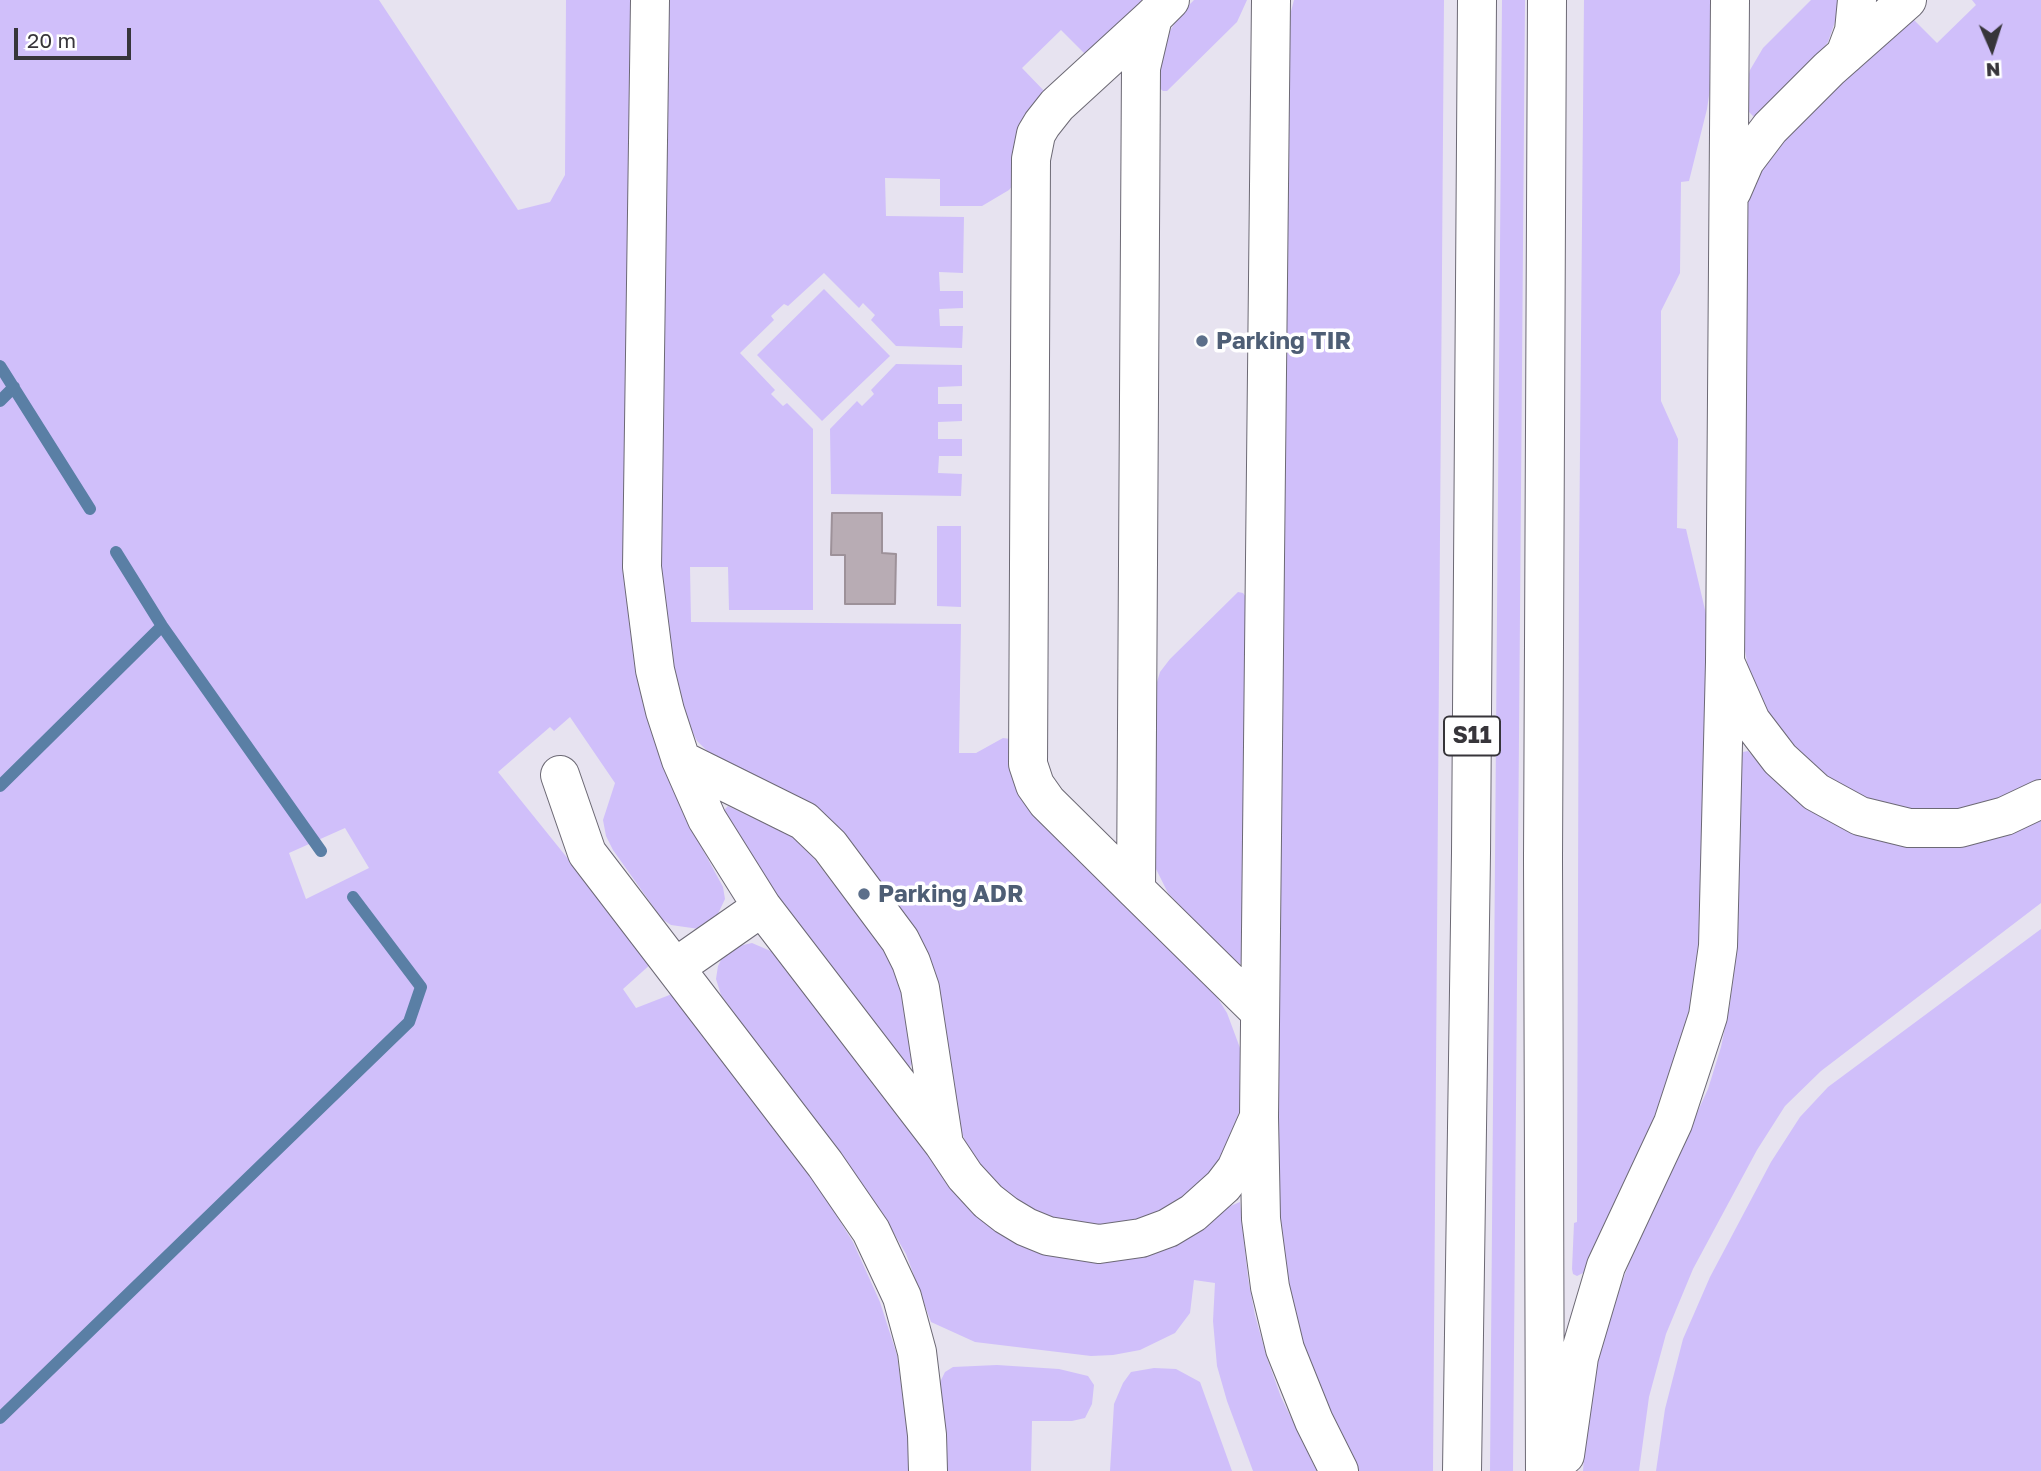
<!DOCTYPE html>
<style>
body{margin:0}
#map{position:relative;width:2041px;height:1471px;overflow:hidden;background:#e7e3f0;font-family:"Golos Text",sans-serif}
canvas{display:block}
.north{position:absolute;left:1957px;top:14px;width:70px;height:70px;-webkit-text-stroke:5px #fff;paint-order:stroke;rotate:177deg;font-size:19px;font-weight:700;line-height:28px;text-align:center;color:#37353a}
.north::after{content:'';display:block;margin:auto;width:24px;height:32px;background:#37353a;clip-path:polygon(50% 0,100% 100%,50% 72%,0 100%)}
.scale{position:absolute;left:14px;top:28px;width:117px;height:32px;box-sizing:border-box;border:4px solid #37353a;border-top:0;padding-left:9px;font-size:21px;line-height:24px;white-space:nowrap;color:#37353a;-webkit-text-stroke:5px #fff;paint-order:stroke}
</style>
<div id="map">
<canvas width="2041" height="1471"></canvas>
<div class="north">N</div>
<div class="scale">20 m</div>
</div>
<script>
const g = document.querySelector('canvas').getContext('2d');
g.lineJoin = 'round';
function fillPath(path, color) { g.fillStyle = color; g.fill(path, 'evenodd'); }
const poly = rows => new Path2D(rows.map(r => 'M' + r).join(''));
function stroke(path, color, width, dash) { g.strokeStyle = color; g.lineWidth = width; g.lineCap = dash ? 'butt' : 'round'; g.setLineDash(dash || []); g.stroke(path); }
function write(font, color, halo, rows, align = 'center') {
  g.font = font + ' "Golos Text",sans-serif'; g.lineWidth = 7; g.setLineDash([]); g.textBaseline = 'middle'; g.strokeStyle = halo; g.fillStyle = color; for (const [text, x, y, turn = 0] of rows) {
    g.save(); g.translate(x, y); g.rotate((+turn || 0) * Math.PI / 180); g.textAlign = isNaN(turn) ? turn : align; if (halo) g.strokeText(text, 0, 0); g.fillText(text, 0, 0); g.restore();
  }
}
fillPath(poly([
 [0,0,379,0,518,210,550,202,565,175,566,0,632,0,625,569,629,621,637,673,688,822,723,887,725,899,716,918,699,929,671,925,662,919,613,850,606,836,603,820,615,783,570,717,554,731,550,727,498,772,652,963,623,989,636,1008,672,994,813,1178,853,1242,880,1302,897,1355,908,1436,909,1471,0,1471],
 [345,828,369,868,306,899,289,853],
 [667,0,1145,0,1088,57,1061,30,1022,68,1048,95,1014,184,1009,190,982,206,940,206,940,179,885,178,886,216,964,217,963,273,939,272,940,291,963,291,963,308,939,309,940,326,963,326,962,348,896,346,871,320,875,315,863,303,859,308,824,273,788,306,784,304,771,316,774,320,740,353,775,390,771,394,783,406,787,403,813,429,813,610,729,610,728,567,690,567,691,622,961,624,959,753,976,753,1003,738,1011,739,1217,997,1227,1013,1243,1056,1241,1106,1232,1137,1214,1168,1176,1204,1134,1222,1100,1227,1051,1219,1017,1202,989,1179,968,1148,962,1133,933,970,697,741,680,707,662,608,660,566],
 [1194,0,1247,0,1237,22,1167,91,1163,91,1158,87,1158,75,1166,37,1182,12],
 [1294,0,1444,0,1433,1471,1358,1471,1329,1413,1301,1342,1287,1286,1280,1219,1278,1113,1286,30],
 [1502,0,1525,0,1513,1471,1490,1471],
 [1584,0,1710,0,1710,89,1707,109,1689,181,1681,182,1680,273,1661,311,1661,401,1678,439,1677,528,1686,529,1706,614,1704,892,1700,945,1689,1013,1656,1116,1590,1259,1583,1273,1577,1276,1573,1274,1572,1269,1574,1223,1577,1222,1579,563],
 [1811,0,1839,0,1837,16,1828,42,1819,54,1754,117,1749,112,1747,82,1750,70,1763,48],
 [1972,0,2041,0,2041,779,2008,797,1951,811,1919,810,1888,806,1837,786,1780,733,1750,680,1742,633,1745,206,1766,158,1910,16,1937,43,1976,5],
 [824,289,890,356,822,421,757,355],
 [896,364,962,365,962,386,938,387,938,404,962,404,962,421,938,422,938,439,962,439,962,456,939,456,938,473,962,474,961,496,831,494,830,429,857,401,862,406,874,394,871,390],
 [937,526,961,526,961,607,937,606],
 [1238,592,1243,593,1246,597,1243,962,1240,964,1235,963,1168,893,1156,869,1153,852,1154,692,1160,672,1170,659],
 [1748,751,1778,784,1814,811,2041,819,2041,903,1821,1071,1785,1106,1757,1150,1693,1269,1666,1334,1649,1397,1639,1471,1583,1471,1586,1431,1597,1362,1615,1301,1634,1250,1708,1089,1721,1047,1730,1003,1737,949,1741,756,1743,752],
 [728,806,791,836,806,848,885,951,900,979,913,1062,909,1068,776,897,723,811],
 [2041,929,2041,1471,1656,1471,1665,1409,1683,1339,1710,1277,1771,1162,1800,1117,1828,1087],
 [752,943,773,952,781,962,954,1189,1045,1253,1071,1260,1098,1261,1240,1202,1248,1278,1255,1315,1267,1358,1281,1397,1317,1471,1253,1471,1227,1401,1217,1366,1213,1321,1215,1283,1194,1280,1190,1313,1175,1333,1140,1350,1113,1355,1091,1356,975,1342,931,1322,906,1254,884,1216,721,995,716,979,718,966,723,956,734,947],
 [997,1365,1059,1369,1088,1376,1094,1385,1092,1404,1085,1418,1072,1421,1032,1421,1031,1471,942,1471,940,1382,945,1372,953,1367],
 [1154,1368,1176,1369,1200,1382,1232,1471,1110,1471,1114,1404,1123,1383,1131,1372]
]), '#d0bffa');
stroke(poly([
 [0,366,90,509],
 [0,401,14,387],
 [116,552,162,626,321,851],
 [0,786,162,626],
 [0,1418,409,1022,421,987,353,897]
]), '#5a7fa5', 12);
const building = poly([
 [832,513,882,513,882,553,896,554,895,604,845,604,845,555,831,555,832,513]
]);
fillPath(building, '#b8acb4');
stroke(building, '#9d9199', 2);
const minor = poly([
 [650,0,642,567,655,670,665,711,681,760,707,819,762,907,943,1143,965,1176,988,1201,1006,1215,1026,1227,1048,1236,1099,1244,1141,1238,1168,1228,1193,1213,1223,1186,1236,1169,1259,1117,1271,0],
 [1170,0,1153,17,1141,68,1136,890,1259,1011],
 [1730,0,1725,662,1751,721,1780,759,1816,792,1860,816,1909,828,1960,828,2005,816,2041,799],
 [1845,55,1854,31,1857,0],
 [1732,191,1745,161,1770,128,1829,69,1907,0],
 [681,760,804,821,830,846,900,940,911,962,920,988,943,1138],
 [560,775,587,853,825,1164,871,1231,902,1297,917,1352,927,1435,928,1471],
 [1136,890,1047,802,1035,785,1028,764,1031,159,1036,134,1042,124,1057,105,1153,17],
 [676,967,762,907]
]);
const highway = poly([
 [1259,1117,1261,1219,1270,1287,1285,1349,1314,1421,1339,1471],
 [1565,1455,1579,1357,1606,1266,1673,1123,1708,1016,1718,946,1725,662],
 [1462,1471,1471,853,1477,0],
 [1545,1471,1543,859,1547,0]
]);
stroke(minor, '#6c6974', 40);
stroke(highway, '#6c6974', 40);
stroke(minor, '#fff', 38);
stroke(highway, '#fff', 38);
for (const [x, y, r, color] of [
 [1202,341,7,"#5c6f8a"],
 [864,894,7,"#5c6f8a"]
]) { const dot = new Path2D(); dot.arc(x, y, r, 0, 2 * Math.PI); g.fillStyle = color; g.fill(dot); stroke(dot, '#fff', 2.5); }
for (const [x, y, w] of [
 [1472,736,56]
]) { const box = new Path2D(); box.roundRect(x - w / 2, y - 19.5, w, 39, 5); g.fillStyle = '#fff'; g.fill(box); stroke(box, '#37353a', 2); }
write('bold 23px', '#37353a', null, [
 ["S11",1472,736]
]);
write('bold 24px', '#4e5e75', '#fff', [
 ["Parking TIR",1216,341],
 ["Parking ADR",878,894]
], 'left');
</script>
